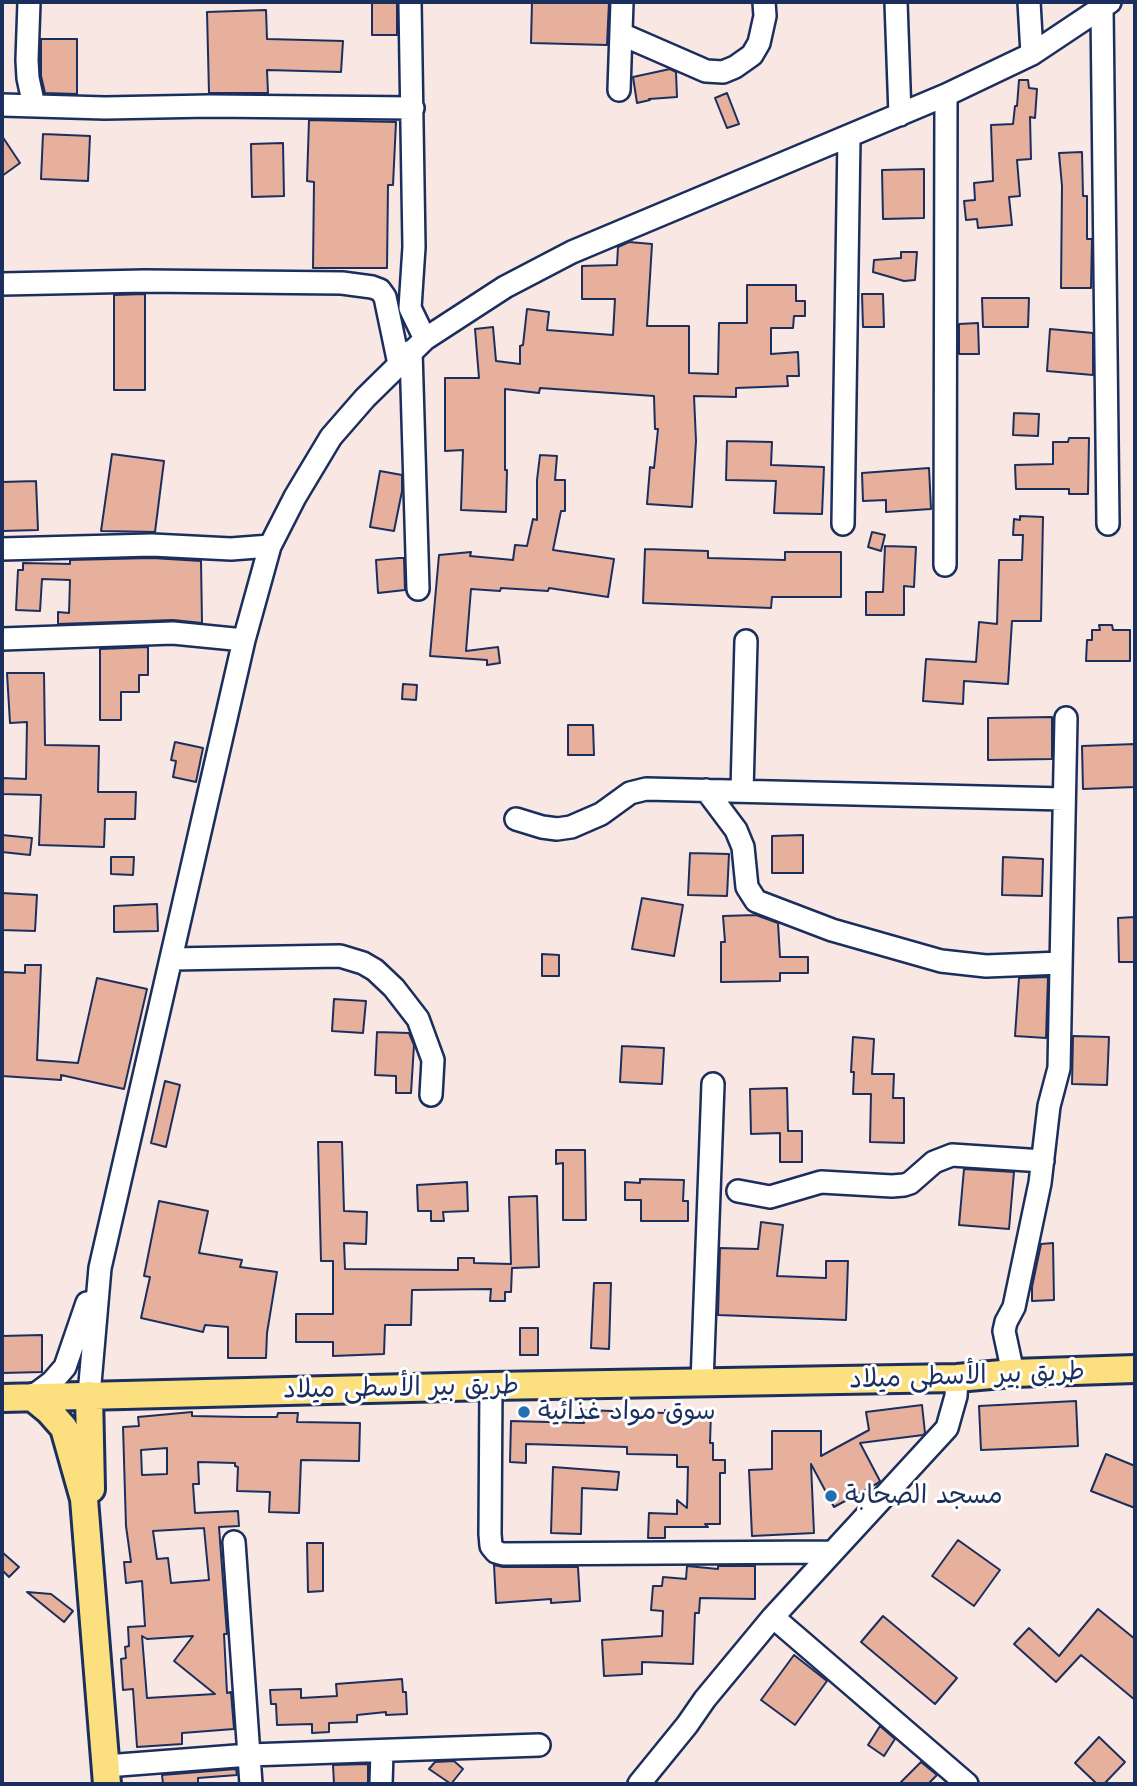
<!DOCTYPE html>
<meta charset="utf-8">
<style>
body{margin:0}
#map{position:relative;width:1137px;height:1786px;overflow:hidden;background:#f8e7e2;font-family:"Comic Neue",sans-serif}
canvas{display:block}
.frame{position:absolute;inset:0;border:4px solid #1b2f5e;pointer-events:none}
</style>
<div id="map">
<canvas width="1137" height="1786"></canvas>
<div class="frame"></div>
</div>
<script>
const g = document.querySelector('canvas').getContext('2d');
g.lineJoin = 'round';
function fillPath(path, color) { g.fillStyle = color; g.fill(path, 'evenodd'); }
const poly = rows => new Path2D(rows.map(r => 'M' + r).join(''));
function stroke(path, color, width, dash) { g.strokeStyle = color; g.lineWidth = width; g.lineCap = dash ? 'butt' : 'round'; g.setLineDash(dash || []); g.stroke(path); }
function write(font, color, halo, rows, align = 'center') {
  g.font = font + ' "Comic Neue","Playpen Sans Arabic",sans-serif'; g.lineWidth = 6; g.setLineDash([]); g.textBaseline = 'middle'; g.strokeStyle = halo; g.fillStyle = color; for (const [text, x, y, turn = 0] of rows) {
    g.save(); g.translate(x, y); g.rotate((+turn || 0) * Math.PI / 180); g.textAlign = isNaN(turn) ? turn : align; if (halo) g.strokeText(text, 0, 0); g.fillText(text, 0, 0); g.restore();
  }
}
const building = poly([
 [372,2,397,2,397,35,372,35,372,2],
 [532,2,609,2,607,45,531,43,532,2],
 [266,10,267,39,343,41,341,72,267,70,268,93,209,93,207,12,266,10],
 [41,39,77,39,77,94,45,93,41,76,41,39],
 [670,69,676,72,677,97,649,99,650,100,637,103,633,77,670,69],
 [1019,80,1028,80,1029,88,1037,89,1035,118,1030,117,1031,159,1017,160,1020,196,1009,197,1012,225,978,228,977,219,966,220,964,201,975,200,974,183,993,181,991,125,1013,124,1015,106,1017,106,1019,80],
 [727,93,739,124,727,128,715,98,727,93],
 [309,120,396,122,393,185,388,185,387,268,313,268,314,182,307,181,309,120],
 [43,134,90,136,88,181,41,179,43,134],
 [2,136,20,163,2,176,2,136],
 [283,143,284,196,252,197,251,144,283,143],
 [1082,152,1083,196,1087,196,1087,239,1092,239,1091,288,1061,288,1062,186,1059,153,1082,152],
 [924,169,924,218,883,219,882,170,924,169],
 [629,242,652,244,647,326,689,326,689,373,718,374,719,323,747,323,747,285,796,285,796,301,805,301,805,316,794,316,793,328,771,328,771,354,798,352,799,376,787,376,788,386,736,388,736,397,694,396,696,441,692,507,647,504,650,467,654,468,658,429,655,429,654,396,540,388,539,393,505,389,505,470,507,470,506,512,461,510,463,450,445,451,445,378,479,378,475,329,493,327,496,361,520,364,520,346,523,345,527,309,549,312,547,330,613,335,615,299,582,299,582,266,617,265,618,247,629,242],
 [901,252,917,252,915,280,904,281,873,272,874,260,901,258,901,252],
 [145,294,145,390,114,390,114,295,145,294],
 [862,294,883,294,884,327,863,327,862,294],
 [982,298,1029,298,1028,327,983,327,982,298],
 [978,323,979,354,959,354,959,324,978,323],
 [1050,329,1093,333,1093,375,1047,371,1050,329],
 [1014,413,1039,414,1038,436,1013,435,1014,413],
 [1069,438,1089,438,1088,494,1069,494,1069,489,1016,489,1015,465,1053,464,1053,442,1068,442,1069,438],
 [727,441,772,442,771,465,824,467,822,514,774,513,776,481,726,480,727,441],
 [112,454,164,461,155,532,101,531,112,454],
 [540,455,557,456,555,480,565,480,565,511,561,511,553,550,614,559,608,597,549,588,548,591,501,588,500,591,471,589,466,651,498,647,500,663,487,665,487,660,430,656,439,555,471,552,470,556,513,560,515,545,527,546,533,519,537,520,537,480,540,455],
 [929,468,931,509,886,512,886,500,863,501,862,473,929,468],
 [380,471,402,475,402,491,394,531,370,527,380,471],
 [36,481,38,530,2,531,2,482,36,481],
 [1020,516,1043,517,1041,621,1012,621,1008,684,964,681,963,704,923,701,926,659,976,662,979,622,997,624,999,560,1022,560,1023,535,1013,535,1014,519,1020,520,1020,516],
 [872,532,885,535,881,551,868,547,872,532],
 [885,546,916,547,914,587,904,586,904,615,866,615,866,592,883,592,885,546],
 [645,549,708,551,708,558,785,560,785,552,841,552,841,597,772,597,771,608,643,603,645,549],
 [152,558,201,561,202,623,173,620,58,624,58,612,69,613,70,580,42,579,40,611,16,610,18,570,23,570,23,563,70,564,70,560,152,558],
 [399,558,404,558,405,590,378,593,376,560,399,558],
 [1099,625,1112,625,1113,630,1130,630,1130,661,1086,661,1087,640,1092,640,1092,630,1100,630,1099,625],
 [148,647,148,675,139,675,139,692,121,692,121,720,100,720,100,649,148,647],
 [7,673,44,673,45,745,99,746,98,792,136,792,135,819,105,819,104,847,39,845,41,795,2,794,2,778,26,779,27,722,10,723,7,673],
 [403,684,417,685,416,700,402,699,403,684],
 [1052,717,1052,759,988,760,988,718,1052,717],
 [568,725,593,725,594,755,568,755,568,725],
 [175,742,203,748,196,782,173,777,176,761,171,760,175,742],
 [1135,744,1135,787,1083,789,1082,746,1135,744],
 [2,835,32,838,30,855,2,852,2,835],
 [803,835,803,873,772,873,772,836,803,835],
 [690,853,729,854,727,896,688,895,690,853],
 [111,857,134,857,133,875,111,874,111,857],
 [1003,857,1043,859,1042,896,1002,895,1003,857],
 [2,893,37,895,35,931,2,930,2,893],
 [642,898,683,905,674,956,632,949,642,898],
 [157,904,158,931,114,932,114,906,157,904],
 [756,915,778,923,780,957,808,957,808,973,780,973,780,981,721,982,721,942,725,942,723,916,756,915],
 [1135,917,1135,962,1119,962,1118,918,1135,917],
 [542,954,559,955,559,976,542,976,542,954],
 [25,965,41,965,37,1060,78,1063,97,978,147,989,124,1089,61,1075,61,1080,2,1076,2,972,25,973,25,965],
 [1048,977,1046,1038,1015,1036,1019,978,1048,977],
 [334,999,366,1001,363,1033,332,1031,334,999],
 [377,1032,409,1033,414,1045,411,1093,396,1093,396,1076,375,1075,377,1032],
 [1073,1036,1109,1037,1107,1085,1072,1084,1073,1036],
 [853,1037,874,1039,872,1074,894,1074,893,1098,904,1098,904,1143,870,1142,871,1094,853,1094,854,1072,851,1072,853,1037],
 [622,1046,664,1048,662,1084,620,1082,622,1046],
 [165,1081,180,1085,166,1147,151,1143,165,1081],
 [787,1088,788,1131,802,1131,802,1162,780,1162,780,1133,751,1134,750,1089,787,1088],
 [318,1142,342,1142,344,1211,367,1212,366,1244,344,1243,345,1269,458,1270,458,1258,474,1258,474,1263,511,1264,509,1197,537,1196,539,1267,512,1268,511,1292,505,1292,505,1301,490,1301,491,1289,412,1290,411,1325,385,1325,384,1354,333,1356,333,1342,296,1342,296,1314,333,1314,333,1261,321,1261,318,1142],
 [556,1150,585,1150,586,1220,563,1220,563,1163,556,1164,556,1150],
 [964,1169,1014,1172,1009,1229,959,1225,964,1169],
 [640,1179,684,1180,683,1201,688,1201,688,1221,641,1221,641,1200,625,1200,625,1182,640,1183,640,1179],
 [467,1182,468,1211,443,1212,444,1221,431,1221,431,1211,418,1211,417,1185,467,1182],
 [159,1201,208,1211,199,1253,242,1260,240,1267,277,1272,267,1333,266,1358,228,1358,228,1327,205,1325,203,1332,141,1318,150,1277,144,1276,159,1201],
 [761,1222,783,1225,777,1276,826,1278,826,1261,848,1261,846,1320,718,1315,720,1248,758,1249,761,1222],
 [1053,1243,1054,1300,1032,1301,1032,1287,1041,1244,1053,1243],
 [594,1283,611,1283,609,1349,591,1348,594,1283],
 [520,1328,538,1328,538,1355,520,1355,520,1328],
 [42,1335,42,1372,2,1373,2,1336,42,1335],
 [1076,1401,1078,1446,981,1450,979,1406,1076,1401],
 [922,1405,925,1433,923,1435,860,1443,880,1481,878,1483,834,1507,811,1464,814,1533,752,1536,749,1470,772,1469,772,1431,821,1431,821,1456,869,1430,866,1412,922,1405],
 [585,1410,665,1413,665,1410,711,1412,710,1443,713,1443,713,1460,725,1460,725,1473,720,1473,720,1524,705,1524,708,1527,665,1527,665,1538,648,1538,649,1513,677,1514,677,1500,687,1508,688,1467,677,1467,677,1455,627,1454,627,1447,526,1444,526,1463,510,1462,511,1421,584,1423,585,1410],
 [192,1412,192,1416,244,1417,277,1417,278,1413,298,1413,297,1422,360,1423,359,1461,301,1460,299,1513,269,1512,270,1492,237,1491,238,1467,235,1466,235,1463,198,1462,199,1484,193,1484,195,1513,238,1511,239,1526,219,1527,227,1634,224,1634,227,1693,231,1692,234,1729,182,1733,182,1744,137,1747,133,1689,123,1690,121,1659,126,1658,125,1647,129,1646,128,1627,145,1626,142,1581,126,1583,124,1562,131,1562,126,1526,123,1427,139,1426,138,1417,192,1412],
 [167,1448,167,1474,142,1475,141,1450,167,1448],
 [204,1528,209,1580,171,1583,168,1558,157,1559,153,1531,204,1528],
 [142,1636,147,1639,193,1636,174,1661,215,1694,147,1698,142,1636],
 [1106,1454,1135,1466,1135,1508,1091,1491,1106,1454],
 [553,1467,619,1472,617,1490,582,1488,581,1534,551,1533,553,1467],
 [958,1540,1000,1570,974,1606,932,1576,958,1540],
 [307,1543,323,1543,323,1591,308,1592,307,1543],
 [2,1552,19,1567,9,1577,2,1570,2,1552],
 [494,1565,503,1567,578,1567,580,1601,551,1603,551,1599,496,1603,494,1565],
 [687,1566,718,1569,718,1566,755,1566,755,1599,700,1598,699,1613,695,1613,693,1664,642,1662,642,1674,604,1676,602,1640,662,1636,663,1611,651,1610,653,1586,662,1586,663,1577,686,1579,687,1566],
 [27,1592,51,1594,73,1611,64,1622,27,1592],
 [1098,1609,1135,1639,1135,1700,1081,1655,1056,1682,1014,1644,1029,1628,1059,1656,1098,1609],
 [883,1616,957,1678,935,1704,861,1642,883,1616],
 [794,1655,827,1681,795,1725,761,1700,794,1655],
 [402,1679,403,1692,406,1692,407,1714,386,1715,386,1712,357,1715,357,1722,329,1723,329,1732,312,1733,312,1724,277,1725,276,1704,271,1704,270,1690,301,1689,301,1698,337,1696,336,1684,402,1679],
 [880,1726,895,1739,884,1756,868,1745,880,1726],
 [1099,1737,1125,1762,1104,1784,1097,1784,1075,1763,1099,1737],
 [454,1761,463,1769,451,1784,429,1769,435,1762,454,1761],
 [921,1762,937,1775,928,1784,899,1784,921,1762],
 [368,1764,368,1784,334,1784,333,1765,368,1764],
 [236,1769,237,1775,198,1778,198,1784,163,1784,162,1775,236,1769]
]);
fillPath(building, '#e7b09d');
stroke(building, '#1b2f5e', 2);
const minor = poly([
 [29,2,27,60,28,78,34,106],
 [410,2,414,247,410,308,425,339],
 [896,2,900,115],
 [1029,2,1032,54],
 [1102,8,1108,524],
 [621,34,706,71,723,72,735,67,752,55,759,43,765,16,764,2],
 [619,90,622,2],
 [2,105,105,108,209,106,413,108],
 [2,284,145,281,342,283,372,287,380,290,385,297,399,364],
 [411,351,418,589],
 [843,524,849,137],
 [2,549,152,545,231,549,270,546],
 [945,565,946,95],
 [2,639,173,633,244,640],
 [706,790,736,830,743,847,747,887,756,901,832,930,941,961,986,966,1061,963],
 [742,791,746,641],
 [516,819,542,827,557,829,571,827,601,814,630,793,646,789,1064,799],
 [172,959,340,956,363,963,375,970,394,988,418,1019,433,1060,431,1095],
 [738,1191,770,1197,821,1182,892,1186,904,1185,910,1183,934,1162,952,1155,1043,1161],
 [1013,1373,1004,1331,1006,1322,1014,1307,1040,1183,1049,1106,1059,1068,1066,718],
 [702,1383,713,1084],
 [491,1386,490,1534,491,1546,496,1552,503,1554,831,1552],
 [89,1395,100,1268,244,640,270,546,295,497,331,437,365,398,425,339,505,287,572,252,946,95,1032,54,1110,2],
 [32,1397,52,1382,65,1367,87,1303],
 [234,1542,251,1784],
 [773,1617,967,1784],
 [106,1766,249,1755,539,1745],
 [381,1784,382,1752],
 [639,1784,687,1725,705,1699,773,1617,947,1428,956,1396,957,1378]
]);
const major = poly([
 [89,1395,91,1489],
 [32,1397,49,1411,64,1428,84,1499,107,1784],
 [2,1398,491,1386,957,1378,1013,1373,1135,1369]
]);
stroke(minor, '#1b2f5e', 26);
stroke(major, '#1b2f5e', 32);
stroke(minor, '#fff', 21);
stroke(major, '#fce080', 26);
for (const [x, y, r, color] of [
 [524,1412,7,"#1f6fb2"],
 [831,1496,7,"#1f6fb2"]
]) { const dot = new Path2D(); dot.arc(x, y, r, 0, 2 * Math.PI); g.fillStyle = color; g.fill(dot); stroke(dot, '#fff', 2.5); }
write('26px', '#1b2f5e', '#fff', [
 ["طريق بير الأسطى ميلاد",967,1376,-2],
 ["طريق بير الأسطى ميلاد",401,1388,-1]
]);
write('26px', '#1b2f5e', '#fff', [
 ["سوق مواد غذائية",538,1412],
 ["مسجد الصحابة",845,1496]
], 'left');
</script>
